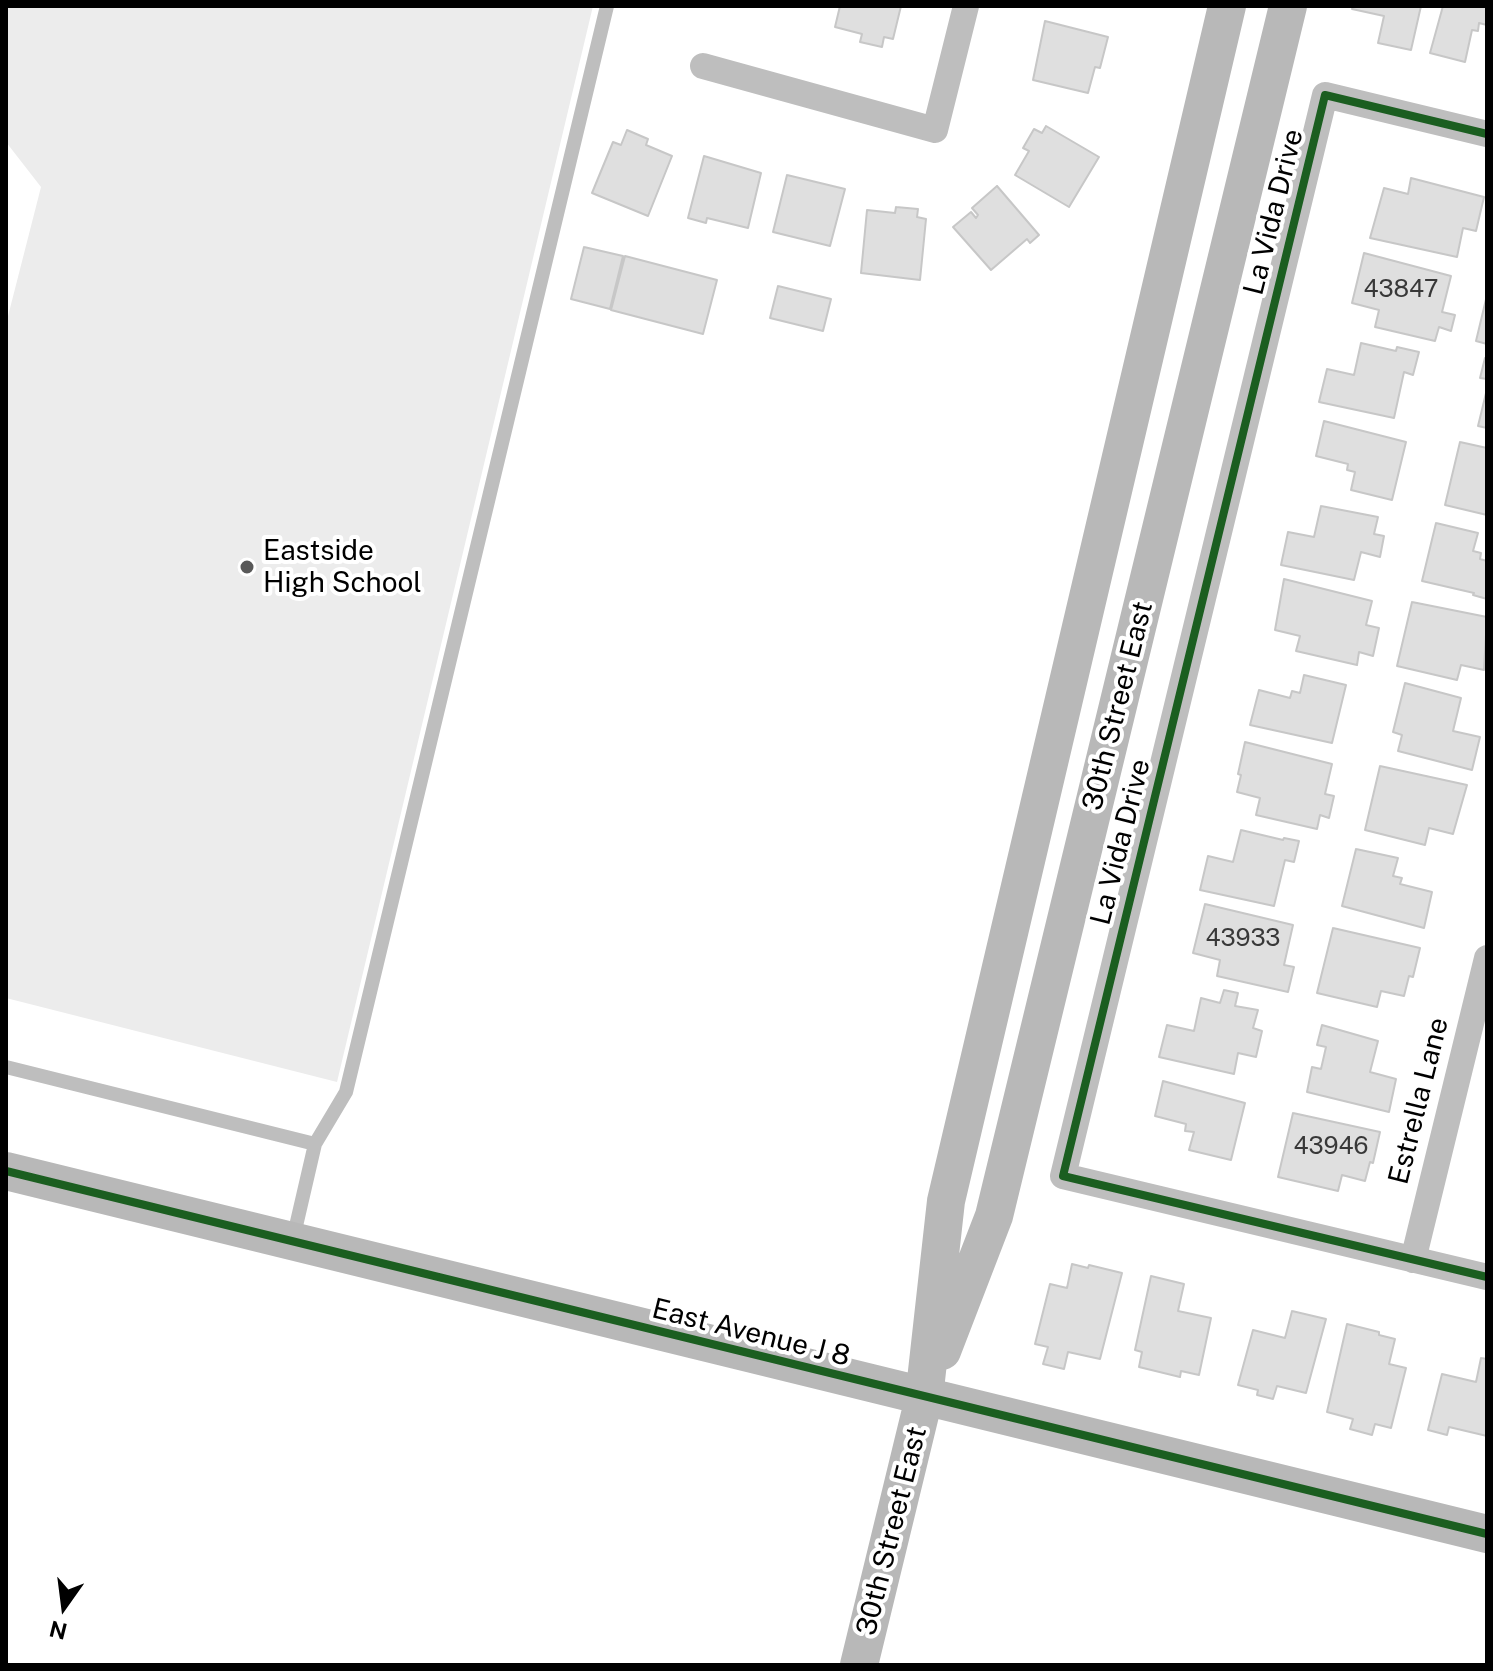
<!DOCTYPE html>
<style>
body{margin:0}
#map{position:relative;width:1493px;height:1671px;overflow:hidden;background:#fff;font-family:"Public Sans",sans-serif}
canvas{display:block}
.frame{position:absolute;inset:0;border:8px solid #000;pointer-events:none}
.north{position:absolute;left:24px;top:1567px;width:80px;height:80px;-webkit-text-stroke:6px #fff;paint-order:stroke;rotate:194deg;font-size:22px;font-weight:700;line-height:32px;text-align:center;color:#000}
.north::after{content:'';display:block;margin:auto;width:28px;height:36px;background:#000;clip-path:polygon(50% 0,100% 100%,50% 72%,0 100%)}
</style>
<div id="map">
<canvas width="1493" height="1671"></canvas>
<div class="frame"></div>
<div class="north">N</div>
</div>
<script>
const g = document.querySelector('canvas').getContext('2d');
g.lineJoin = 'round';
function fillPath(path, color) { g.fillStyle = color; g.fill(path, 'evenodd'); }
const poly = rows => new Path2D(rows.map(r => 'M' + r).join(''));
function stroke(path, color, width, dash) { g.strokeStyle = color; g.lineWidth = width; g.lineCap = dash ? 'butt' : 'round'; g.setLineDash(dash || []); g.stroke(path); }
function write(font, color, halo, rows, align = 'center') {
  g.font = font + ' "Public Sans",sans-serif'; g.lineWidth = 8; g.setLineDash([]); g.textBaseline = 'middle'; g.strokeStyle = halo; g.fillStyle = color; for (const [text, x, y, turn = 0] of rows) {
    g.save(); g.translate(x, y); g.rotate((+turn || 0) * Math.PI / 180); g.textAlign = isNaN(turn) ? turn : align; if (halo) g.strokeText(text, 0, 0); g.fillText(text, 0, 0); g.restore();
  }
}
fillPath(poly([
 [6,6,593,6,337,1082,6,998,6,324,41,187,6,142]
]), '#ececec');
const building = poly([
 [840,6,901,6,893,39,884,37,882,47,860,42,862,34,835,27,840,6],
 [1353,6,1421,6,1411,50,1378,43,1384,16,1352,9,1353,6],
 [1443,6,1487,6,1487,25,1479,23,1478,31,1472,30,1465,62,1430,53,1443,6],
 [1045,21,1108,37,1100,68,1095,67,1088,93,1033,80,1045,21],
 [1046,126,1099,157,1069,207,1015,175,1029,151,1023,148,1034,129,1042,133,1046,126],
 [627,130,648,139,646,145,672,156,648,216,592,193,613,142,621,145,627,130],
 [704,156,761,173,748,228,707,218,706,223,688,218,704,156],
 [787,175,845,189,830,246,773,232,787,175],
 [1411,178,1484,197,1476,231,1463,228,1457,257,1370,238,1384,188,1408,194,1411,178],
 [997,186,1039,235,1030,243,1027,239,991,270,953,227,971,212,976,218,978,215,972,208,997,186],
 [896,207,918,209,917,217,926,219,920,280,861,273,867,210,895,213,896,207],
 [584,247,623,256,610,309,571,299,584,247],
 [1364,253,1451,276,1442,312,1455,315,1451,331,1439,327,1435,341,1375,327,1379,310,1352,303,1364,253],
 [625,256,717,280,703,334,611,310,625,256],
 [778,286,831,299,823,331,770,318,778,286],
 [1487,295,1487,344,1476,341,1487,295],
 [1361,343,1396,351,1397,347,1419,352,1413,375,1404,372,1394,418,1319,402,1327,369,1354,375,1361,343],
 [1485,358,1487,358,1487,379,1480,378,1485,358],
 [1487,389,1487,428,1478,426,1487,389],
 [1324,421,1406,442,1392,500,1351,490,1355,472,1347,470,1348,464,1316,456,1324,421],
 [1460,442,1487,448,1487,515,1445,505,1460,442],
 [1321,506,1378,517,1374,534,1384,536,1380,557,1361,552,1354,580,1281,565,1288,532,1314,537,1321,506],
 [1436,523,1478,533,1473,551,1481,553,1480,559,1487,561,1487,599,1473,595,1474,593,1422,581,1436,523],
 [1284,579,1372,601,1366,625,1379,628,1373,656,1359,652,1357,665,1296,651,1300,636,1275,630,1284,579],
 [1412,602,1487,617,1484,670,1461,665,1457,680,1397,666,1412,602],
 [1304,675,1346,685,1332,743,1250,725,1259,690,1290,698,1292,691,1300,693,1304,675],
 [1405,683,1461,698,1453,731,1480,737,1472,770,1398,751,1402,735,1393,732,1405,683],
 [1245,742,1332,764,1325,794,1334,796,1329,818,1320,815,1317,829,1256,815,1260,798,1237,792,1241,775,1238,774,1245,742],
 [1380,766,1467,785,1453,834,1429,828,1425,845,1365,830,1380,766],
 [1241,830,1283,840,1284,838,1299,841,1294,862,1285,860,1274,906,1200,890,1208,856,1233,862,1241,830],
 [1356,849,1398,858,1393,876,1402,878,1400,884,1432,892,1424,928,1342,906,1356,849],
 [1205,904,1293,925,1284,965,1294,967,1288,992,1217,976,1220,960,1193,953,1205,904],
 [1333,928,1420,948,1413,977,1409,976,1404,996,1381,991,1377,1007,1317,993,1333,928],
 [1224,990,1238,993,1235,1006,1258,1010,1253,1028,1262,1031,1256,1057,1238,1053,1234,1074,1159,1057,1167,1025,1194,1031,1201,998,1220,1003,1224,990],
 [1322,1025,1378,1041,1370,1072,1396,1079,1389,1112,1307,1092,1312,1067,1321,1069,1326,1047,1317,1045,1322,1025],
 [1163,1081,1245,1103,1231,1160,1189,1150,1194,1132,1185,1131,1186,1124,1155,1116,1163,1081],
 [1293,1113,1380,1132,1373,1163,1370,1162,1365,1181,1342,1175,1338,1191,1278,1177,1293,1113],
 [1072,1264,1088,1268,1089,1265,1122,1273,1100,1359,1068,1352,1064,1369,1043,1364,1048,1347,1035,1344,1050,1284,1067,1288,1072,1264],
 [1151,1276,1184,1284,1178,1311,1211,1318,1199,1375,1181,1371,1180,1377,1139,1367,1142,1352,1135,1350,1151,1276],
 [1292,1311,1326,1319,1306,1393,1277,1386,1273,1399,1257,1395,1258,1390,1238,1385,1253,1330,1285,1338,1292,1311],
 [1347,1324,1379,1332,1379,1335,1395,1339,1389,1364,1406,1368,1391,1428,1375,1424,1372,1435,1350,1429,1353,1419,1327,1412,1347,1324],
 [1481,1358,1487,1359,1487,1436,1449,1427,1447,1435,1428,1430,1442,1374,1476,1382,1481,1358]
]);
fillPath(building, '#dfdfdf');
stroke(building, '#c7c7c7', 2);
stroke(poly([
 [6,1067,315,1144],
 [293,1239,315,1144,346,1092,607,6]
]), '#bebebe', 14);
stroke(poly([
 [703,66,935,130,966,6],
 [1487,134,1325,95,1063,1176,1487,1277],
 [1413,1260,1487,958]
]), '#bebebe', 26);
stroke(poly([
 [6,1171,1487,1534],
 [942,1351,994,1216,1288,6],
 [859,1665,924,1398,946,1201,1227,6]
]), '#b8b8b8', 38);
stroke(poly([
 [1487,134,1325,95,1063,1176,1487,1277],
 [6,1171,1487,1534]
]), '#1b5e20', 8);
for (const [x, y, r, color] of [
 [247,567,8,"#595959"]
]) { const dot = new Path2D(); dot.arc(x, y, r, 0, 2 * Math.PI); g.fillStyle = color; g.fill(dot); stroke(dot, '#fff', 3); }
write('24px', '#383838', null, [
 ["43847",1401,290],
 ["43933",1243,939],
 ["43946",1331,1147]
]);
write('28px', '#000', '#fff', [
 ["La Vida Drive",1274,212,-76],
 ["30th Street East",1118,706,-76],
 ["La Vida Drive",1121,842,-76],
 ["Estrella Lane",1419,1101,-76],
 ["East Avenue J 8",751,1333,14],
 ["30th Street East",892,1531,-76]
]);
write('28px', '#000', '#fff', [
 ["Eastside",263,551],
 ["High School",263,583]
], 'left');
</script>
